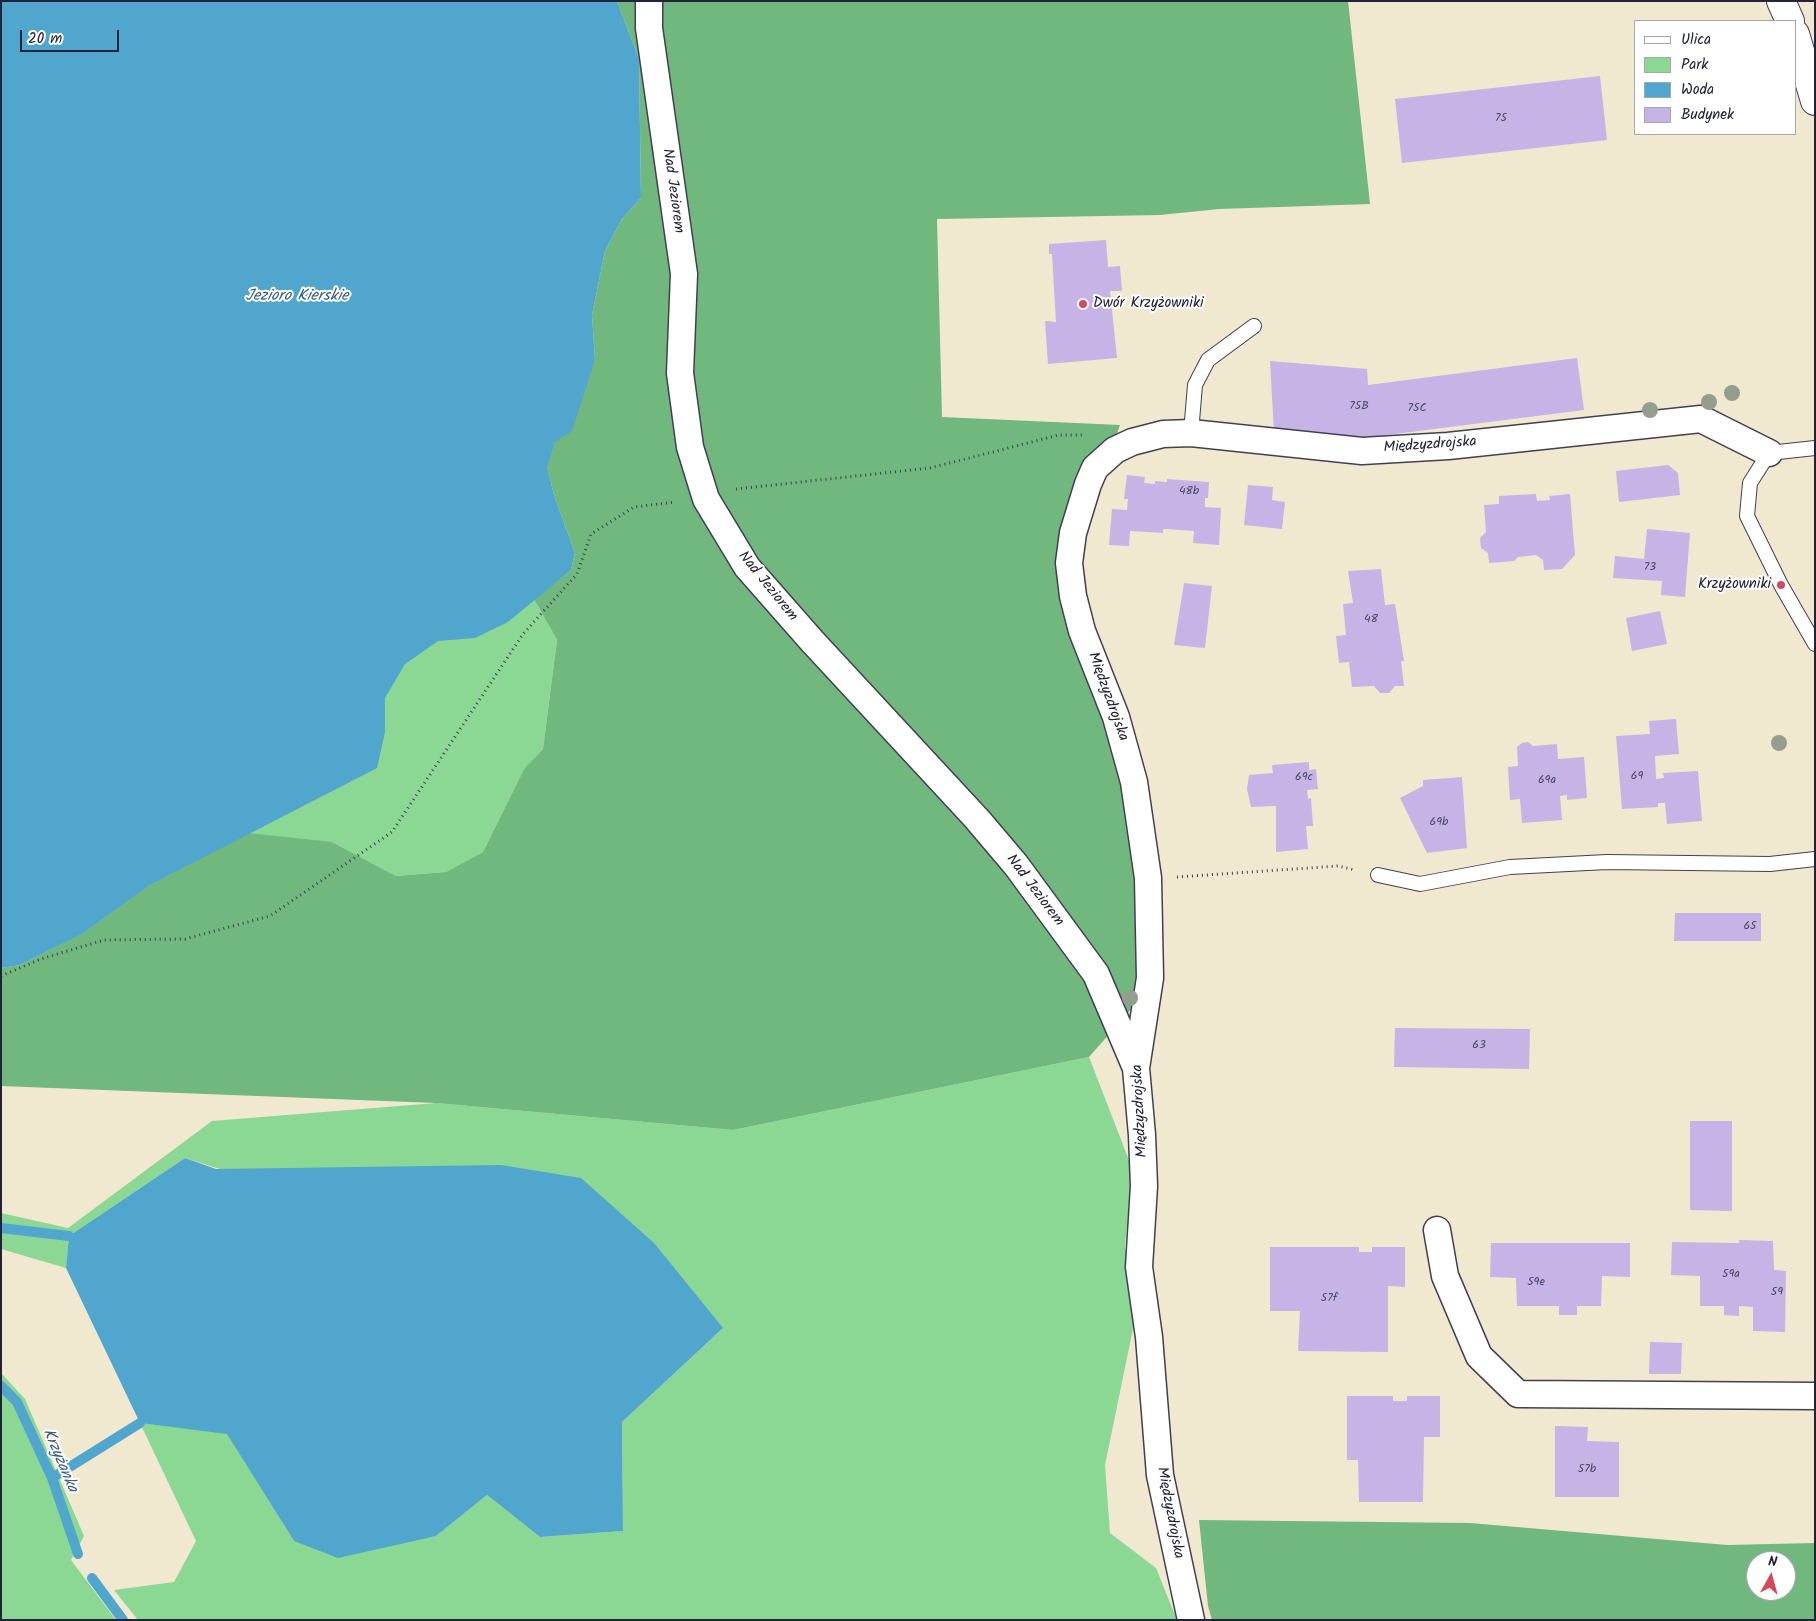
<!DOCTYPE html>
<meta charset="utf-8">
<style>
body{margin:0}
#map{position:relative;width:1816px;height:1621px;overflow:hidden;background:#f1e8d0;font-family:Kalam,sans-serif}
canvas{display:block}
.frame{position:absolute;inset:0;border:2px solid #22223b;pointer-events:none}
.legend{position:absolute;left:1634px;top:20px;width:162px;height:115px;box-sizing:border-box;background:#fff;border:1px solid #a7a7b1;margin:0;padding:6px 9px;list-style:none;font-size:15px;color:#22223b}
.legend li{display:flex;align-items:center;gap:10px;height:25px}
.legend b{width:25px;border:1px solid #a7a7b1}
.north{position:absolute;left:1746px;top:1551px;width:50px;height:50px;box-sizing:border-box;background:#fff;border:1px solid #a7a7b1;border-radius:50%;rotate:7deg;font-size:14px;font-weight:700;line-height:20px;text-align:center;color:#22223b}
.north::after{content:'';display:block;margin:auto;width:18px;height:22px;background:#d1495b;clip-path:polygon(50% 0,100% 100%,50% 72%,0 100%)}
.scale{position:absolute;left:20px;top:30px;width:99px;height:22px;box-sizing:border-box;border:2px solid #22223b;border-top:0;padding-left:6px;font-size:15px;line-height:18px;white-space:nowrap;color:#22223b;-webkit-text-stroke:4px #fff;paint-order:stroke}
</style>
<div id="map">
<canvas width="1816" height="1621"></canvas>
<div class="frame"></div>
<ul class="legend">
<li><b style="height:6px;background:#fff"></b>Ulica</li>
<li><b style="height:14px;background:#8bd794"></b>Park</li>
<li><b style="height:14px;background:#50a6cd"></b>Woda</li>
<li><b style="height:14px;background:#c5b4e5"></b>Budynek</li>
</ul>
<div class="north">N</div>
<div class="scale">20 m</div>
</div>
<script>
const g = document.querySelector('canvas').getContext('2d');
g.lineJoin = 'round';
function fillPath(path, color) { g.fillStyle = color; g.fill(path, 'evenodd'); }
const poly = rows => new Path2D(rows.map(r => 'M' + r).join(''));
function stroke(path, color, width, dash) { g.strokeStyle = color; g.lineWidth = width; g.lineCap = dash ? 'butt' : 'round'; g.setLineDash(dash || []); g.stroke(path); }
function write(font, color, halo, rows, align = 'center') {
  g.font = font + ' Kalam,sans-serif'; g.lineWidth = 4; g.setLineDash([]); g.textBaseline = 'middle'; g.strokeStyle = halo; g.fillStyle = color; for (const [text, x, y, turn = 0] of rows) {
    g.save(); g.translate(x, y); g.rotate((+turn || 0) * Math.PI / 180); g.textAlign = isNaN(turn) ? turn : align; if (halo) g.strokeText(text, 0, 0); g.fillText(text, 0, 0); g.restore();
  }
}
fillPath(poly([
 [617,1,534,599,557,640,543,749,524,769,483,852,446,872,396,876,332,842,1,968,1,574],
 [1089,1057,1132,1168,1125,1247,1136,1314,1105,1465,1110,1533,1156,1568,1177,1620,138,1620,114,1590,174,1582,196,1541,140,1423,227,1433,294,1541,436,1536,487,1495,540,1537,623,1531,622,1422,723,1328,185,1158,69,1236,66,1268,1,1249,1,1213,68,1228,212,1121,436,1103,733,1130],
 [1,1373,25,1399,84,1536,71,1560,116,1620,1,1620]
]), '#8bd794');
fillPath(poly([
 [617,1,1348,1,1370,204,1219,209,1160,215,937,219,942,417,1120,425,1114,442,1067,525,1117,738,1141,894,1141,998,1089,1057,733,1130,436,1103,1,1086,1,968,20,965,82,934,150,885,248,833,332,842,396,876,446,872,483,852,524,769,543,749,557,640,534,599,571,570,575,553,555,498,547,468,555,442,595,360,592,315,605,251,622,219,641,198,639,59],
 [1199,1520,1470,1523,1727,1545,1815,1543,1815,1620,1212,1620,1208,1606],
 [1756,1561,1786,1561,1786,1591,1756,1591]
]), '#70b87e');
fillPath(poly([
 [1,1,617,1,639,59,641,198,622,219,605,251,592,315,595,360,572,431,555,442,547,468,555,498,575,553,571,570,508,622,475,638,438,641,405,664,385,698,385,732,377,768,150,885,82,934,20,965,1,968],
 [185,1158,216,1169,501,1165,581,1178,654,1243,723,1328,622,1422,623,1531,540,1537,487,1495,436,1536,338,1558,294,1541,227,1434,140,1423,66,1268,69,1236]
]), '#50a6cd');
stroke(poly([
 [1,1228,69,1236],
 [1,1386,17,1402,52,1478,78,1554],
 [52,1478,140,1423],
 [92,1578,123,1620]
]), '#50a6cd', 10);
fillPath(poly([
 [1600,76,1607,140,1402,163,1395,99],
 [1106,240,1108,267,1120,266,1122,291,1110,291,1117,358,1048,364,1045,321,1056,322,1052,254,1049,254,1049,244],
 [1577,358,1584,410,1371,437,1274,432,1270,361,1367,369,1368,385],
 [1668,465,1678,473,1680,495,1619,502,1616,471],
 [1127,475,1145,477,1144,483,1155,484,1155,481,1167,482,1167,479,1209,482,1208,498,1205,498,1205,507,1221,508,1219,545,1193,543,1194,531,1167,529,1163,529,1163,533,1130,531,1129,546,1109,545,1112,509,1127,510,1128,499,1124,499],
 [1248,485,1273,487,1272,500,1285,502,1282,529,1244,525],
 [1536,494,1537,501,1550,500,1549,496,1570,494,1575,555,1562,569,1544,570,1543,560,1536,555,1518,557,1514,561,1489,563,1488,553,1481,548,1480,538,1486,532,1484,505,1499,504,1499,496],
 [1647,529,1690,533,1685,597,1661,595,1662,581,1613,578,1615,556,1644,559],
 [1381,569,1385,605,1395,604,1404,661,1401,661,1404,686,1395,686,1389,693,1380,693,1374,686,1352,687,1349,662,1339,663,1336,636,1346,635,1343,604,1353,603,1348,571],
 [1184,583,1212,586,1205,648,1174,645],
 [1660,611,1667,644,1632,651,1626,618],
 [1676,719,1679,754,1655,756,1656,779,1664,778,1663,773,1698,771,1702,821,1667,824,1665,803,1658,803,1658,807,1622,809,1616,736,1650,734,1649,721],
 [1528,742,1533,746,1557,744,1558,759,1584,757,1587,798,1567,800,1567,795,1560,796,1562,820,1522,823,1520,799,1510,800,1508,767,1518,766,1517,747,1522,743],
 [1309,762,1309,770,1316,769,1318,789,1307,790,1308,799,1311,798,1313,826,1306,826,1308,849,1276,852,1276,806,1251,807,1247,789,1249,775,1273,773,1272,765],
 [1462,777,1467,848,1427,853,1400,798,1423,786,1423,780],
 [1675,913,1761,913,1761,941,1674,941],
 [1395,1028,1530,1029,1529,1069,1394,1067],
 [1690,1121,1732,1121,1732,1211,1690,1210],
 [1739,1240,1773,1241,1774,1270,1786,1271,1785,1332,1753,1331,1753,1307,1739,1306,1739,1316,1724,1315,1724,1306,1700,1306,1700,1276,1671,1275,1672,1242,1739,1243],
 [1491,1243,1630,1243,1630,1277,1602,1276,1601,1306,1577,1306,1577,1315,1559,1315,1559,1306,1517,1306,1516,1278,1490,1277],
 [1270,1247,1359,1247,1359,1252,1372,1252,1372,1247,1405,1247,1405,1287,1388,1286,1388,1352,1298,1351,1300,1311,1270,1311],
 [1650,1342,1682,1343,1681,1374,1649,1374],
 [1347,1396,1393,1396,1393,1401,1407,1401,1407,1396,1440,1396,1440,1437,1424,1437,1423,1502,1359,1502,1358,1460,1347,1460],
 [1555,1426,1588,1427,1587,1441,1619,1442,1619,1497,1555,1497]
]), '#c5b4e5');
const service = poly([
 [1191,433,1195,385,1208,360,1254,326],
 [1815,448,1769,453,1750,483,1747,516,1781,585,1815,644],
 [1378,875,1420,884,1510,867,1607,862,1770,864,1815,859]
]);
const minor = poly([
 [649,1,649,28,684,274,680,373,690,447,706,499,747,567,812,641,977,819,1016,865,1096,974,1136,1068],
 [1437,1230,1445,1276,1479,1356,1518,1394,1815,1396],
 [1191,1620,1160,1475,1149,1337,1139,1267,1144,1186,1142,1135,1136,1068,1150,978,1148,878,1134,782,1116,717,1082,631,1073,596,1069,563,1073,533,1088,484,1095,468,1115,450,1132,442,1163,434,1191,433,1362,451,1448,446,1701,419,1769,453]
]);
const tertiary = poly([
 [1781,1,1790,21],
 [1795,34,1815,101]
]);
stroke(service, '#414051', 16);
stroke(minor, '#414051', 29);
stroke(tertiary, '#414051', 30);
stroke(poly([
 [736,489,930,468,1059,435,1085,435],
 [1177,877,1338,866,1355,870],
 [1,976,41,959,104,940,185,939,270,916,392,832,523,634,577,574,591,534,634,507,676,502]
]), '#414051', 3, [1, 4]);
stroke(service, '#fff', 14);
stroke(minor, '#fff', 26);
stroke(tertiary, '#fff', 28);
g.fillStyle = '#949e8f';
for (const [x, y] of [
 [1732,393],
 [1709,402],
 [1650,410],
 [1779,743],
 [1130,998]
]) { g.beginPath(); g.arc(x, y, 8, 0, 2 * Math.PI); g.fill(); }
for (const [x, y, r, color] of [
 [1083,304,5,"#d1495b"],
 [1781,585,5,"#d1495b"]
]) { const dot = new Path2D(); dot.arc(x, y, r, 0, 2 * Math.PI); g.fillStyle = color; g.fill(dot); stroke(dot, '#fff', 2); }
write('12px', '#4b4666', null, [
 ["75",1501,119],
 ["75B",1359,407],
 ["75C",1417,409],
 ["48b",1189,492],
 ["73",1650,568],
 ["48",1371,620],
 ["69",1637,777],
 ["69c",1304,778],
 ["69a",1547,781],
 ["69b",1439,823],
 ["65",1750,927],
 ["63",1479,1046],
 ["59a",1731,1275],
 ["59e",1536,1283],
 ["59",1777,1293],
 ["57f",1329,1299],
 ["57b",1587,1470]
]);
write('15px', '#22223b', '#fff', [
 ["Nad Jeziorem",672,191,82],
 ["Międzyzdrojska",1430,446,-4],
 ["Nad Jeziorem",767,587,51],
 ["Międzyzdrojska",1107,697,70],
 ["Nad Jeziorem",1034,891,53],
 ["Międzyzdrojska",1141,1111,-93],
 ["Międzyzdrojska",1169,1513,79]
]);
write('15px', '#22223b', '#fff', [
 ["Dwór Krzyżowniki",1093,304],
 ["Krzyżowniki",1771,585,"right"]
], 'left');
write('italic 16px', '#375d7d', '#fff', [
 ["Jezioro Kierskie",297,297],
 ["Krzyżanka",59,1461,67]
]);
</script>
